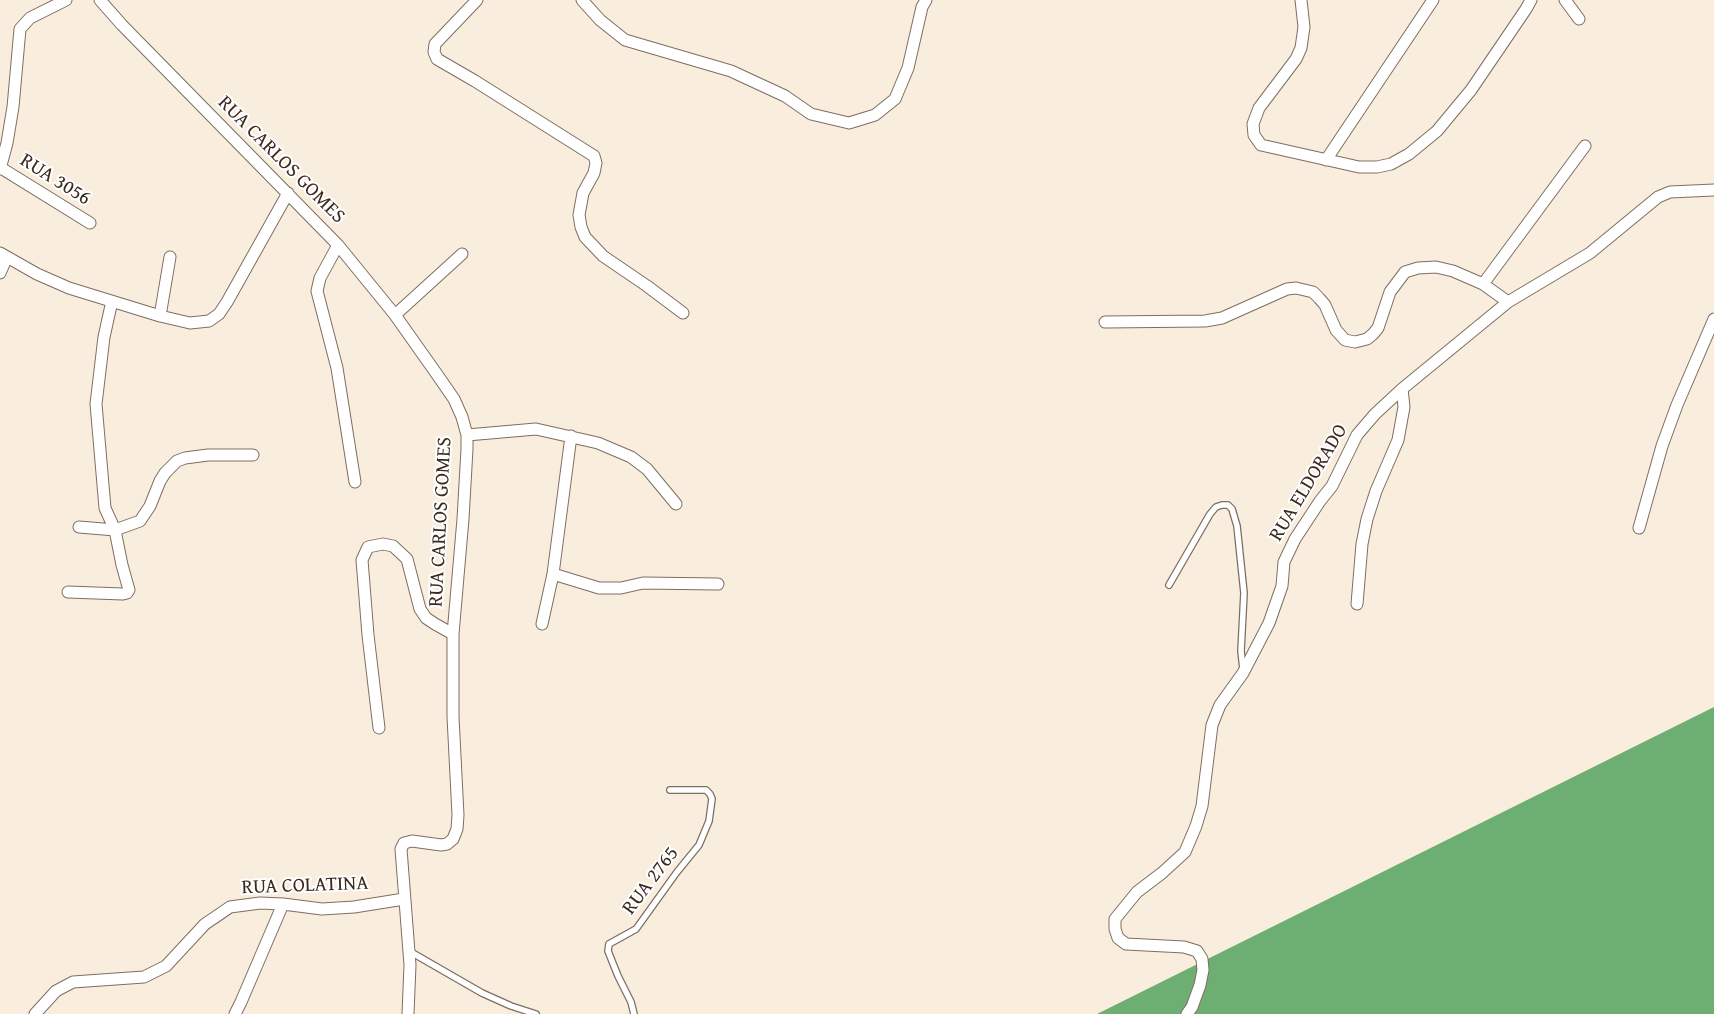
<!DOCTYPE html>
<style>
body{margin:0}
canvas{display:block;background:#f9edde}
</style>
<canvas width="1714" height="1014"></canvas>
<script>
const g = document.querySelector('canvas').getContext('2d');
g.lineJoin = 'round';
function fillPath(path, color) { g.fillStyle = color; g.fill(path, 'evenodd'); }
const poly = rows => new Path2D(rows.map(r => 'M' + r).join(''));
function stroke(path, color, width, dash) { g.strokeStyle = color; g.lineWidth = width; g.lineCap = dash ? 'butt' : 'round'; g.setLineDash(dash || []); g.stroke(path); }
function write(font, color, halo, rows, align = 'center') {
  g.font = font + ' "Gentium Book Plus",serif'; g.lineWidth = 4; g.setLineDash([]); g.textBaseline = 'middle'; g.strokeStyle = halo; g.fillStyle = color; for (const [text, x, y, turn = 0] of rows) {
    g.save(); g.translate(x, y); g.rotate((+turn || 0) * Math.PI / 180); g.textAlign = isNaN(turn) ? turn : align; if (halo) g.strokeText(text, 0, 0); g.fillText(text, 0, 0); g.restore();
  }
}
fillPath(poly([
 [1714,707,1714,1014,1097,1014]
]), '#6daf72');
const service = poly([
 [1169,585,1210,514,1216,507,1222,505,1228,505,1232,509,1237,526,1244,593,1241,651,1243,669],
 [409,951,482,993,511,1006,536,1014],
 [634,1014,631,1002,618,976,608,951,609,944,636,929,677,872,699,845,709,821,712,799,710,794,706,790,670,790]
]);
const minor = poly([
 [100,0,122,25,338,245,395,315,436,373,454,399,462,417,467,435,467,449,463,519,453,634,453,717,458,815,457,829,453,839,447,844,441,845,412,841,404,843,401,849,410,965,408,1014],
 [477,0,435,44,434,52,437,59,475,81,594,156,596,163,594,173,583,193,579,215,581,227,585,237,603,256,647,286,683,313],
 [582,0,600,20,625,40,731,71,785,96,811,114,849,123,875,115,895,99,908,68,922,7,926,0],
 [1301,0,1304,27,1301,48,1296,59,1259,108,1253,124,1254,135,1261,145,1359,167,1377,167,1391,164,1409,154,1437,131,1471,90,1526,9,1531,0],
 [1565,0,1579,19],
 [1326,160,1433,0],
 [1,168,90,223],
 [0,169,7,143,13,107,20,29,30,18,66,0],
 [338,245,320,278,317,291,337,368,355,482],
 [0,253,37,274,69,288,160,316,190,323,209,321,219,314,227,302,288,193],
 [0,273,7,257],
 [1483,284,1585,146],
 [112,301,104,337,96,404,105,508,115,530,140,521,150,506,160,481,165,473,177,461,185,458,208,455,253,455],
 [395,315,462,254],
 [160,316,170,257],
 [1105,322,1205,321,1222,318,1287,289,1296,288,1313,292,1319,298,1325,305,1336,330,1345,340,1355,342,1367,339,1373,334,1378,328,1390,292,1405,272,1418,268,1436,267,1453,271,1483,284,1508,302],
 [467,435,536,429,598,443,631,457,647,469,676,504],
 [1639,528,1662,446,1677,405,1714,319],
 [553,574,599,588,621,588,643,583,718,584],
 [68,592,123,594,127,593,129,590,122,565,115,530,79,527],
 [1357,604,1362,544,1367,519,1376,491,1398,440,1404,407,1402,389],
 [542,624,553,574,571,436],
 [379,728,368,635,362,560,368,547,383,544,393,546,407,559,420,609,426,618,435,624,453,634],
 [35,1014,56,991,73,982,144,977,166,966,205,924,230,907,260,903,283,904,322,909,354,907,404,899],
 [235,1014,241,1002,283,904],
 [1187,1014,1192,1007,1200,985,1203,970,1202,959,1197,951,1184,947,1126,944,1118,938,1115,929,1115,919,1137,892,1162,873,1185,852,1196,826,1202,806,1212,725,1220,705,1243,673,1269,623,1282,586,1284,562,1295,539,1320,501,1332,486,1357,435,1375,414,1402,389,1508,302,1590,253,1658,197,1670,192,1714,190]
]);
stroke(service, '#7e6e61', 8);
stroke(minor, '#7e6e61', 13);
stroke(service, '#fff', 5.5);
stroke(minor, '#fff', 11);
write('20px', '#3b2a1e', '#fff', [
 ["RUA CARLOS GOMES",281,160,45],
 ["RUA 3056",55,180,32],
 ["RUA ELDORADO",1309,483,-59],
 ["RUA CARLOS GOMES",441,522,-87],
 ["RUA 2765",651,881,-53],
 ["RUA COLATINA",305,886,-2]
]);
</script>
